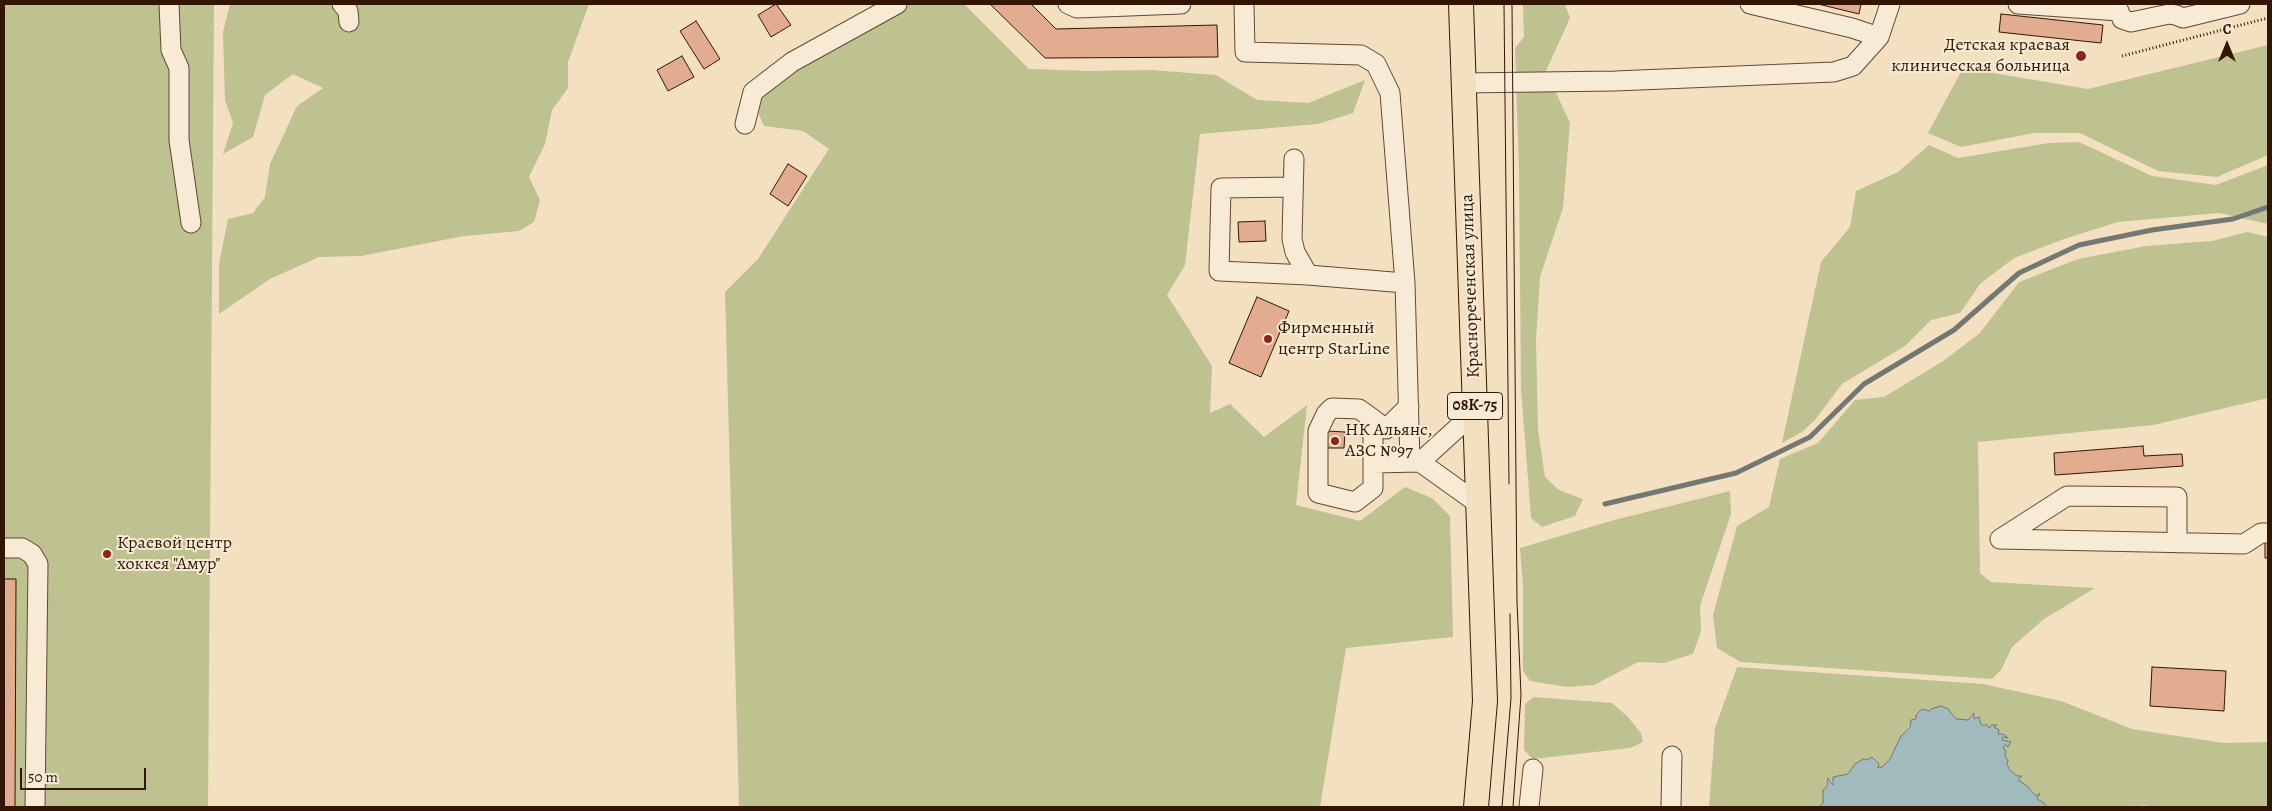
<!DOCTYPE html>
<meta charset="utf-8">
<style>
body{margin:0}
#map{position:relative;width:2272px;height:811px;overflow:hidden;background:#f3e0c0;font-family:Alegreya,serif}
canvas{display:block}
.frame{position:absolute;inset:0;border:5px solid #331601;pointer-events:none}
.north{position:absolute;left:2202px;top:20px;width:50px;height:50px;-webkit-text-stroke:4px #f7ebd6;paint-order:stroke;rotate:0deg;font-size:14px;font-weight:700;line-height:20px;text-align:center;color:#331601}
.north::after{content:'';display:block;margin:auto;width:18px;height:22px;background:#331601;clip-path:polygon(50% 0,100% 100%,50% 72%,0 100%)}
.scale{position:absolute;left:20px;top:768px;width:126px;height:22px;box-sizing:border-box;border:2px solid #331601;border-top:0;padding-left:6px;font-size:15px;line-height:18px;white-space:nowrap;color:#331601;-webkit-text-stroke:4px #f7ebd6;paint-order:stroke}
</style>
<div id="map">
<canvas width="2272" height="811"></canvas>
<div class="frame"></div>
<div class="north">С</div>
<div class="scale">50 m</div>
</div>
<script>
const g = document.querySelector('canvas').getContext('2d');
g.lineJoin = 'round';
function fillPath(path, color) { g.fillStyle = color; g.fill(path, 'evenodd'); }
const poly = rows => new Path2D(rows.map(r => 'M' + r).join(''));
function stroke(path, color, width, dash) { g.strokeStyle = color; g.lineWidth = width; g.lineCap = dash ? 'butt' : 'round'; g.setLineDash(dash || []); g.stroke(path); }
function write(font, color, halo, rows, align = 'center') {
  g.font = font + ' Alegreya,serif'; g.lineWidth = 4; g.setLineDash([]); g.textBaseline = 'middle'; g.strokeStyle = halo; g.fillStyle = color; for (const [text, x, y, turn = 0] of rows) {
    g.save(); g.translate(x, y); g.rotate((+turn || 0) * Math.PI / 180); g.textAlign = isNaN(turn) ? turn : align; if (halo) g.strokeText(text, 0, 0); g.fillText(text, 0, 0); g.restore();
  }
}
fillPath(poly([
 [4,4,214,4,208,807,4,807],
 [230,4,589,4,568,62,568,88,552,110,545,144,529,177,540,200,534,222,519,231,464,236,361,256,319,257,270,279,219,314,219,264,228,219,253,213,265,197,270,164,297,106,323,88,293,74,265,95,253,137,223,154,233,123,225,100,223,32],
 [910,4,964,4,1029,69,1090,71,1152,70,1216,75,1257,100,1308,103,1365,80,1353,113,1318,124,1200,134,1185,265,1167,295,1212,366,1210,413,1230,404,1264,437,1307,405,1296,505,1360,521,1405,487,1432,498,1450,516,1453,637,1346,648,1320,807,739,807,725,292,758,259,829,149,803,131,764,126,757,110,761,94,798,65],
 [1523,4,1565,4,1570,18,1546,71,1570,123,1563,208,1540,277,1536,341,1538,430,1545,477,1559,490,1583,499,1575,516,1542,527,1531,518,1521,388,1519,172,1515,48,1524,37],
 [2268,45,2268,155,2217,177,2158,171,2080,133,2034,133,1961,147,1928,133,1963,68,2088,89],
 [2079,142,2152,176,2216,185,2268,165,2268,224,2219,213,2118,222,2064,239,2014,258,1980,284,1960,313,1931,320,1905,346,1842,384,1815,420,1802,432,1782,443,1821,262,1850,227,1856,191,1898,172,1929,145,1958,158,2049,143],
 [2247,232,2268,237,2268,398,2153,425,1978,442,1980,573,1991,582,2095,588,2044,619,2012,647,2001,670,1992,679,1740,662,1717,648,1713,615,1737,526,1769,507,1780,459,1818,443,1855,400,1884,397,1943,361,1980,333,2019,282,2078,259,2146,246,2212,241],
 [1730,491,1731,514,1700,606,1701,631,1693,654,1664,663,1638,662,1594,685,1568,687,1530,681,1523,671,1523,586,1520,548,1614,520],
 [1737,667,1983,684,2061,701,2132,729,2223,743,2268,742,2268,807,2150,807,2144,805,2137,807,2133,805,2130,807,2045,807,2044,803,2037,799,2039,794,2036,796,2026,785,2018,780,2020,776,2017,776,2010,770,2003,747,2008,743,2002,740,2003,737,2006,738,1998,735,1994,727,1989,728,1981,724,1977,719,1974,720,1974,714,1968,720,1956,720,1954,715,1941,706,1920,713,1906,730,1890,759,1882,767,1878,768,1872,757,1851,769,1848,774,1833,777,1835,784,1832,785,1833,782,1828,778,1823,803,1819,807,1709,807,1715,728],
 [1534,697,1612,703,1628,717,1641,733,1643,742,1630,748,1533,759,1524,750,1525,704]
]), '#bec190');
const water = poly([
 [1941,706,1948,709,1956,719,1968,720,1974,713,1974,719,1979,717,1981,724,1984,726,1986,724,1989,728,1992,725,1997,725,1994,727,1999,730,1998,734,2003,734,2008,738,2003,737,2002,740,2011,742,2008,747,2005,745,2003,747,2006,752,2005,756,2008,761,2007,764,2010,770,2017,776,2022,776,2018,780,2026,785,2036,796,2040,793,2037,799,2044,803,2047,807,1819,807,1823,803,1823,790,1827,787,1828,778,1833,785,1833,777,1848,774,1855,764,1863,759,1867,760,1872,757,1879,764,1878,768,1882,767,1890,759,1901,736,1910,727,1911,720,1916,719,1916,715,1922,709,1930,711,1931,709,1941,706]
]);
fillPath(water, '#a0babd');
stroke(water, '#747872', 1);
stroke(poly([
 [1605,504,1736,473,1810,437,1864,384,1954,330,2019,273,2079,245,2152,230,2233,219,2268,207]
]), '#747872', 5);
const building = poly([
 [776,4,791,25,771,37,758,15,776,4],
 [990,4,1031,4,1056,29,1217,25,1218,57,1045,58,990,4],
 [1818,4,1861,4,1859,14,1818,4],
 [2001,14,2103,25,2101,43,1999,32,2001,14],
 [696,21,720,59,704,69,680,31,696,21],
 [682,56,694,77,668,91,657,70,682,56],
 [788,164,807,176,788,206,770,194,788,164],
 [1265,221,1266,241,1239,242,1238,222,1265,221],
 [1257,297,1289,311,1261,377,1229,363,1257,297],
 [1327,431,1345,432,1344,448,1327,448,1327,431],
 [2143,446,2144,456,2182,454,2183,466,2055,475,2054,453,2143,446],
 [2265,541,2268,541,2268,558,2265,558,2265,541],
 [4,579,16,579,15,807,4,807,4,579],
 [2152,667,2226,671,2224,711,2150,706,2152,667]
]);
fillPath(building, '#e2ac91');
stroke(building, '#331601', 1);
const minor = poly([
 [169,4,171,50,179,68,179,140,191,223],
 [342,4,348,11,349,22],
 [1068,4,1077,8,1181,4],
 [1244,4,1245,52,1361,55,1376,64,1390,93,1405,283,1410,462],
 [1750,4,1852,28,1879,37,1890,4],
 [2018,4,2119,11,2122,19,2131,22,2169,14,2176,15,2183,18,2240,4],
 [1463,83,1615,81,1834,72,1853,66,1879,37],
 [745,124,753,92,792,62,897,4],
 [1294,159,1292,239,1295,252,1308,275,1405,283],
 [1293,187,1221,188,1219,271,1308,275],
 [1373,419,1386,429,1409,406],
 [1420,462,1480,505],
 [1373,463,1373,488,1355,502,1318,493,1318,431,1326,414,1332,408,1359,409,1373,419,1373,463,1420,462,1476,411],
 [2177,543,2177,497,2067,496,2000,539,2244,544,2261,533,2268,533],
 [4,548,22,548,32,554,38,564,35,807],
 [1529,807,1533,769],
 [1671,807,1672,756]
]);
const major = poly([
 [1461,4,1485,701,1476,807]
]);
stroke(minor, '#634831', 21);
stroke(major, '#331601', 26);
stroke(poly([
 [2122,56,2268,18]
]), '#331601', 3, [1, 2.5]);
stroke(minor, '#f7ebd6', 19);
stroke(major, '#f3e0c0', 24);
stroke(poly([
 [1504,4,1509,484],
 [1512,4,1517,602,1521,695,1513,807],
 [1502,807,1511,698,1510,614]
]), '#331601', 1);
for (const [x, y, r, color] of [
 [2081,56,6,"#8f2418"],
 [1268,339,5,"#8f2418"],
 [1335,441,5,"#8f2418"],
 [107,554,5,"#8f2418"]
]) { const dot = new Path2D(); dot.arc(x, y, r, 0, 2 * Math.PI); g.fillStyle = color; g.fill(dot); stroke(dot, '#f7ebd6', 2); }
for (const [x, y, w] of [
 [1475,406,55]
]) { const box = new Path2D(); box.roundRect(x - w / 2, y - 13.5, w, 27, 4); g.fillStyle = '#f7ebd6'; g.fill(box); stroke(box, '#331601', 1); }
write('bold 16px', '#331601', null, [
 ["08К-75",1475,406]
]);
write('18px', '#331601', '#f7ebd6', [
 ["Детская краевая",2070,46,"right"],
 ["клиническая больница",2070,67,"right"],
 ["Фирменный",1278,329],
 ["центр StarLine",1278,350],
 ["НК Альянс,",1345,431],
 ["АЗС №97",1345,452],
 ["Краевой центр",117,544],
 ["хоккея \"Амур\"",117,565]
], 'left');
write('18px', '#331601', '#f7ebd6', [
 ["Краснореченская улица",1471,286,-92]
]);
</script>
